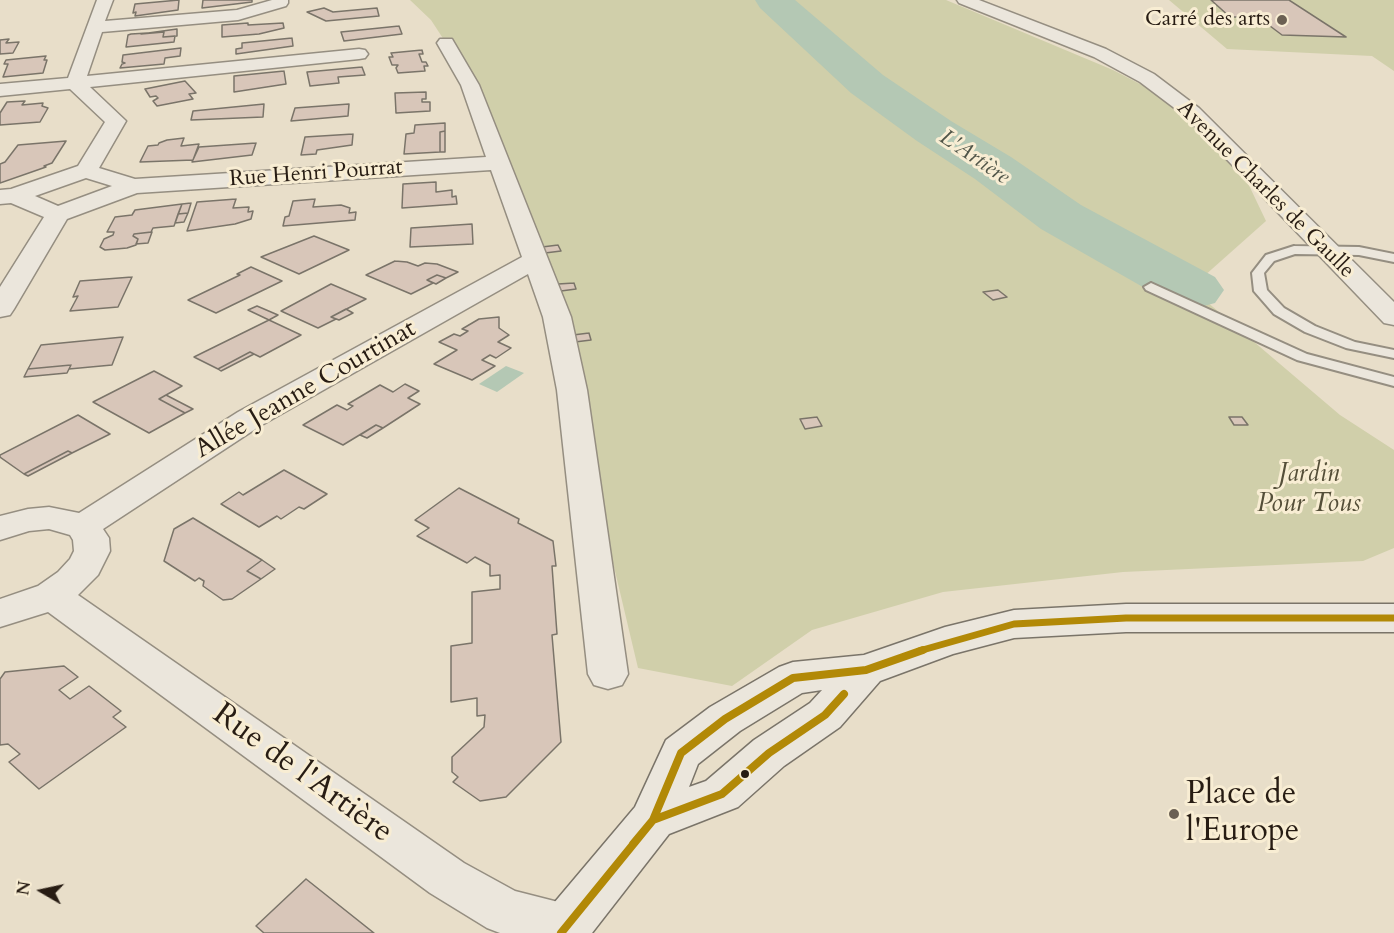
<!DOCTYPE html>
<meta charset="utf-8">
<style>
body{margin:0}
#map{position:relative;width:1394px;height:933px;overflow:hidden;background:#e8dec9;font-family:Cardo,serif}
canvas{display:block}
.north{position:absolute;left:12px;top:861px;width:60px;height:60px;-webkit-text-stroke:4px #f8edd3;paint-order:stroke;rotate:279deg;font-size:16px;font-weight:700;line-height:24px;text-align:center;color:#271c13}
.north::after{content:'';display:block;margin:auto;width:21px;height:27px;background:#271c13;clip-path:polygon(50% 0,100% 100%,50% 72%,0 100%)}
</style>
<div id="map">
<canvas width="1394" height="933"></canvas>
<div class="north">N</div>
</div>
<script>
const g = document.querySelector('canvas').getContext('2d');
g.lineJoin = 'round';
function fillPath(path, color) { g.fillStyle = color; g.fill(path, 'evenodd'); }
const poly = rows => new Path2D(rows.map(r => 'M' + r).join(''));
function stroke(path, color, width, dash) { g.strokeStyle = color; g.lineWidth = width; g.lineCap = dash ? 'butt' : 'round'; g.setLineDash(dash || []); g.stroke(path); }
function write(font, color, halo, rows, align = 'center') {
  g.font = font + ' Cardo,serif'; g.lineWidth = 6; g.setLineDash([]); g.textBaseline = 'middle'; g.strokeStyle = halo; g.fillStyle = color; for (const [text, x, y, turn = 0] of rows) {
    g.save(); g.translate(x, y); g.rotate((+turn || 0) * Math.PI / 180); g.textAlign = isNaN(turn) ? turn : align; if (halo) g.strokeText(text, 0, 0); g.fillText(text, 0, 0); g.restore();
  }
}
fillPath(poly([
 [410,0,946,0,1113,70,1192,111,1234,154,1266,221,1203,277,1193,290,1340,415,1394,450,1394,548,1363,561,1123,572,943,592,812,630,732,686,638,668,572,390,446,43,431,20],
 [1169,0,1394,0,1394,71,1372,56,1227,49]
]), '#d0cfaa');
fillPath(poly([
 [506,366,524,373,497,392,479,384]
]), '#b4c8b4');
fillPath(poly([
 [755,0,795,0,883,75,951,121,1011,157,1081,205,1215,277,1224,290,1215,303,1193,309,1171,303,1041,229,975,179,917,141,851,93,760,8,755,0]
]), '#b4c8b4');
const building = poly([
 [179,0,178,10,135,16,136,12,133,13,135,4,179,0],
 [203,0,252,0,252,2,202,8,203,0],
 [1211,0,1289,0,1346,37,1282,35,1266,23,1248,24,1239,17,1230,17,1211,0],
 [324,8,333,12,377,8,379,16,326,21,307,12,324,8],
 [248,23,248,25,283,23,284,28,259,34,222,37,222,25,248,23],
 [399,26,402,34,344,41,341,32,399,26],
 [177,29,177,36,163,37,164,32,141,34,177,29],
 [164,32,163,37,175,36,174,42,126,47,128,35,131,34,164,32],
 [292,38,293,46,236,54,236,49,242,48,242,43,292,38],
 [9,39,6,43,19,42,13,53,0,54,0,40,9,39],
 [181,48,180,56,165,58,164,64,120,68,122,64,125,63,122,62,123,55,181,48],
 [422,50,423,54,419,54,422,62,426,62,428,66,424,66,425,71,398,73,396,68,398,65,392,65,389,57,393,57,391,53,422,50],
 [46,56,44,60,47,60,43,73,3,77,8,64,4,64,6,60,46,56],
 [362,67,365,75,338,77,339,83,310,86,307,72,362,67],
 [284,71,286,84,234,92,234,76,284,71],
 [185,81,196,93,189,94,193,99,157,106,153,101,158,98,156,96,150,97,145,89,185,81],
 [426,92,426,99,422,99,422,102,430,102,430,111,396,113,395,93,426,92],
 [25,101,22,105,43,103,42,106,48,108,40,122,0,125,0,113,7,102,25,101],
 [264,104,263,117,191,120,193,111,264,104],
 [349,104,348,116,291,121,295,108,349,104],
 [445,123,445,131,440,132,440,152,404,154,406,134,414,133,415,125,445,123],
 [445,131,445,152,440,152,440,132,445,131],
 [353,134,352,145,317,150,316,154,301,155,305,137,353,134],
 [184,138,181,146,199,144,193,160,140,162,148,146,158,145,159,143,167,140,184,138],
 [66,141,52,163,44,166,46,167,0,183,0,164,5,162,18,145,66,141],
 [256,143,252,155,192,162,199,147,256,143],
 [436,182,436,192,452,190,452,197,456,196,457,204,402,208,403,184,436,182],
 [236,199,233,208,249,207,248,212,253,211,251,219,235,224,187,231,197,202,236,199],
 [315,199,313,207,341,205,350,208,349,213,356,212,355,220,283,226,285,217,289,216,293,201,315,199],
 [191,203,188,213,178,214,182,204,191,203],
 [182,204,174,226,153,228,151,232,134,234,133,236,138,239,136,245,127,248,105,250,100,247,104,239,113,235,114,232,107,232,115,217,132,215,135,210,182,204],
 [188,213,184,222,175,223,178,214,188,213],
 [472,224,473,244,410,247,411,228,472,224],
 [152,232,148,243,136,244,138,239,133,236,134,234,152,232],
 [314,236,349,250,299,274,261,257,314,236],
 [558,245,561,251,545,253,542,247,558,245],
 [395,261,407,262,418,266,425,263,437,264,458,272,446,278,437,275,427,280,433,283,411,294,366,275,395,261],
 [251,267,282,281,216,313,188,300,240,275,237,274,251,267],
 [437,275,446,278,436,284,427,280,437,275],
 [132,277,118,307,70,311,78,296,73,297,80,281,132,277],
 [574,283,576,289,561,291,558,284,574,283],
 [331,284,366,299,331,317,336,319,318,328,281,311,331,284],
 [998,290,1007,297,993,300,983,292,998,290],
 [257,306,278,315,269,320,248,310,257,306],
 [346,309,353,313,339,320,331,317,346,309],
 [499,317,499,328,509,335,498,342,511,348,496,358,490,355,482,360,495,366,472,380,434,364,457,350,439,342,454,334,460,336,468,331,462,329,479,319,499,317],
 [269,320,301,335,260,357,250,352,218,369,194,357,269,320],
 [589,333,591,340,575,342,573,335,589,333],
 [123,337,112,365,69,369,71,365,28,369,41,345,123,337],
 [250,352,254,354,221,371,218,369,250,352],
 [71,365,67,373,24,377,28,369,71,365],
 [154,371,182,386,159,399,185,413,149,433,93,402,154,371],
 [405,384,419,391,408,398,420,404,383,428,376,425,343,445,303,425,337,405,347,410,353,406,348,404,380,385,393,392,405,384],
 [166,395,193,409,185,413,159,399,166,395],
 [78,415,110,434,72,453,68,451,24,474,0,457,0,455,78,415],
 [817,417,822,426,805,429,800,419,817,417],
 [1229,417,1242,417,1248,425,1234,425,1229,417],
 [376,425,383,428,367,438,360,435,376,425],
 [68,451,72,453,28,476,24,474,68,451],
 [284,470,327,494,304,509,299,507,281,519,277,516,259,527,221,504,239,492,243,495,284,470],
 [459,488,519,519,518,523,553,541,556,566,552,566,557,634,552,635,561,742,506,797,480,801,453,782,458,777,452,772,452,757,484,727,485,715,477,716,477,698,451,702,451,646,472,643,472,592,500,589,500,575,490,576,490,565,475,557,467,563,417,536,429,528,415,520,459,488],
 [193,518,262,560,247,571,261,579,232,599,223,600,203,586,204,581,199,578,195,581,164,561,174,529,193,518],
 [262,560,275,569,261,579,247,571,262,560],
 [64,666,78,677,59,690,70,699,89,686,121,711,113,717,126,727,39,789,9,762,20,754,8,744,0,745,0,679,5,672,64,666],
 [306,879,374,933,264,933,256,926,306,879]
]);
fillPath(building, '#d8c6b9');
stroke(building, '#7a7469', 1.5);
const service = poly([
 [1294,246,1359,247,1394,254,1394,262,1359,255,1295,254,1274,261,1264,273,1267,290,1284,308,1315,326,1355,342,1394,350,1394,358,1346,348,1305,332,1274,314,1254,291,1252,273,1266,255,1294,246],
 [1151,283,1307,354,1394,377,1394,386,1297,360,1146,290,1144,287,1151,283]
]);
const minor = poly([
 [97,0,113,0,105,21,237,10,272,0,288,0,288,3,286,6,238,20,102,32,87,76,359,49,365,50,368,54,365,58,359,59,90,87,126,121,99,168,135,179,486,157,461,85,437,43,440,39,452,39,479,85,571,317,587,390,628,674,622,685,608,689,594,685,588,674,557,390,543,317,528,274,260,426,103,529,109,538,110,551,98,575,78,595,464,863,515,891,566,904,584,910,591,927,588,933,500,933,487,928,430,893,48,612,0,627,0,599,38,586,58,572,70,559,74,551,73,540,70,535,49,529,29,531,0,540,0,516,28,509,49,507,79,513,238,412,522,257,491,170,137,193,67,219,14,309,10,315,0,317,0,287,44,217,11,203,0,204,0,190,11,189,78,166,105,122,70,89,0,96,0,84,68,78,97,0],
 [86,178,112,186,58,206,35,196,86,178]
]);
const tertiary = poly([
 [957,0,979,0,1106,49,1154,74,1199,108,1394,302,1394,325,1384,323,1185,116,1140,82,1094,57,959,3,957,0]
]);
const secondary = poly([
 [1126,604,1394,604,1394,632,1126,632,1014,638,953,654,880,681,840,727,784,766,738,807,669,834,592,933,536,933,543,916,635,807,666,740,710,707,779,667,793,662,864,655,945,627,1014,610,1126,604],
 [822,690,810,703,754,740,706,781,689,787,698,764,740,731,802,693,822,690]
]);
stroke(service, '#958e81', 4);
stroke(minor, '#958e81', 3);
stroke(tertiary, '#958e81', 3);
stroke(secondary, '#7a7469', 3);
fillPath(service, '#ebe6dc');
fillPath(minor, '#ebe6dc');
fillPath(tertiary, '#ebe6dc');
fillPath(secondary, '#ebe6dc');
stroke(poly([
 [919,651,1014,624,1126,618,1394,618]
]), '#b28907', 7);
stroke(poly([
 [633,844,653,820,722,794,769,753,825,715,844,694],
 [561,933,653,820,681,753,725,719,793,678,866,670,923,650]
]), '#b28907', 8);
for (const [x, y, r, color] of [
 [1282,20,6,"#6b6053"],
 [745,774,5,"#271c13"],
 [1174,814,6,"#6b6053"]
]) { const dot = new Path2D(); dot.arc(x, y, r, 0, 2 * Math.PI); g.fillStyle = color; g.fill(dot); stroke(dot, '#f8edd3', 2); }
write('22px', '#271c13', '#f8edd3', [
 ["Carré des arts",1270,20]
], 'right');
write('italic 22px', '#505548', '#f8edd3', [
 ["L'Artière",974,158,34]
]);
write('22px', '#271c13', '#f8edd3', [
 ["Rue Henri Pourrat",316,174,-4],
 ["Avenue Charles de Gaulle",1265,190,45]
]);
write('26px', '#271c13', '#f8edd3', [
 ["Allée Jeanne Courtinat",306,390,-30]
]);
write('italic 26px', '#544e38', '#f8edd3', [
 ["Jardin",1309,475],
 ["Pour Tous",1309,505]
]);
write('32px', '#271c13', '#f8edd3', [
 ["Rue de l'Artière",302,774,36]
]);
write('32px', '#271c13', '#f8edd3', [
 ["Place de",1186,796],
 ["l'Europe",1186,833]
], 'left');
</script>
